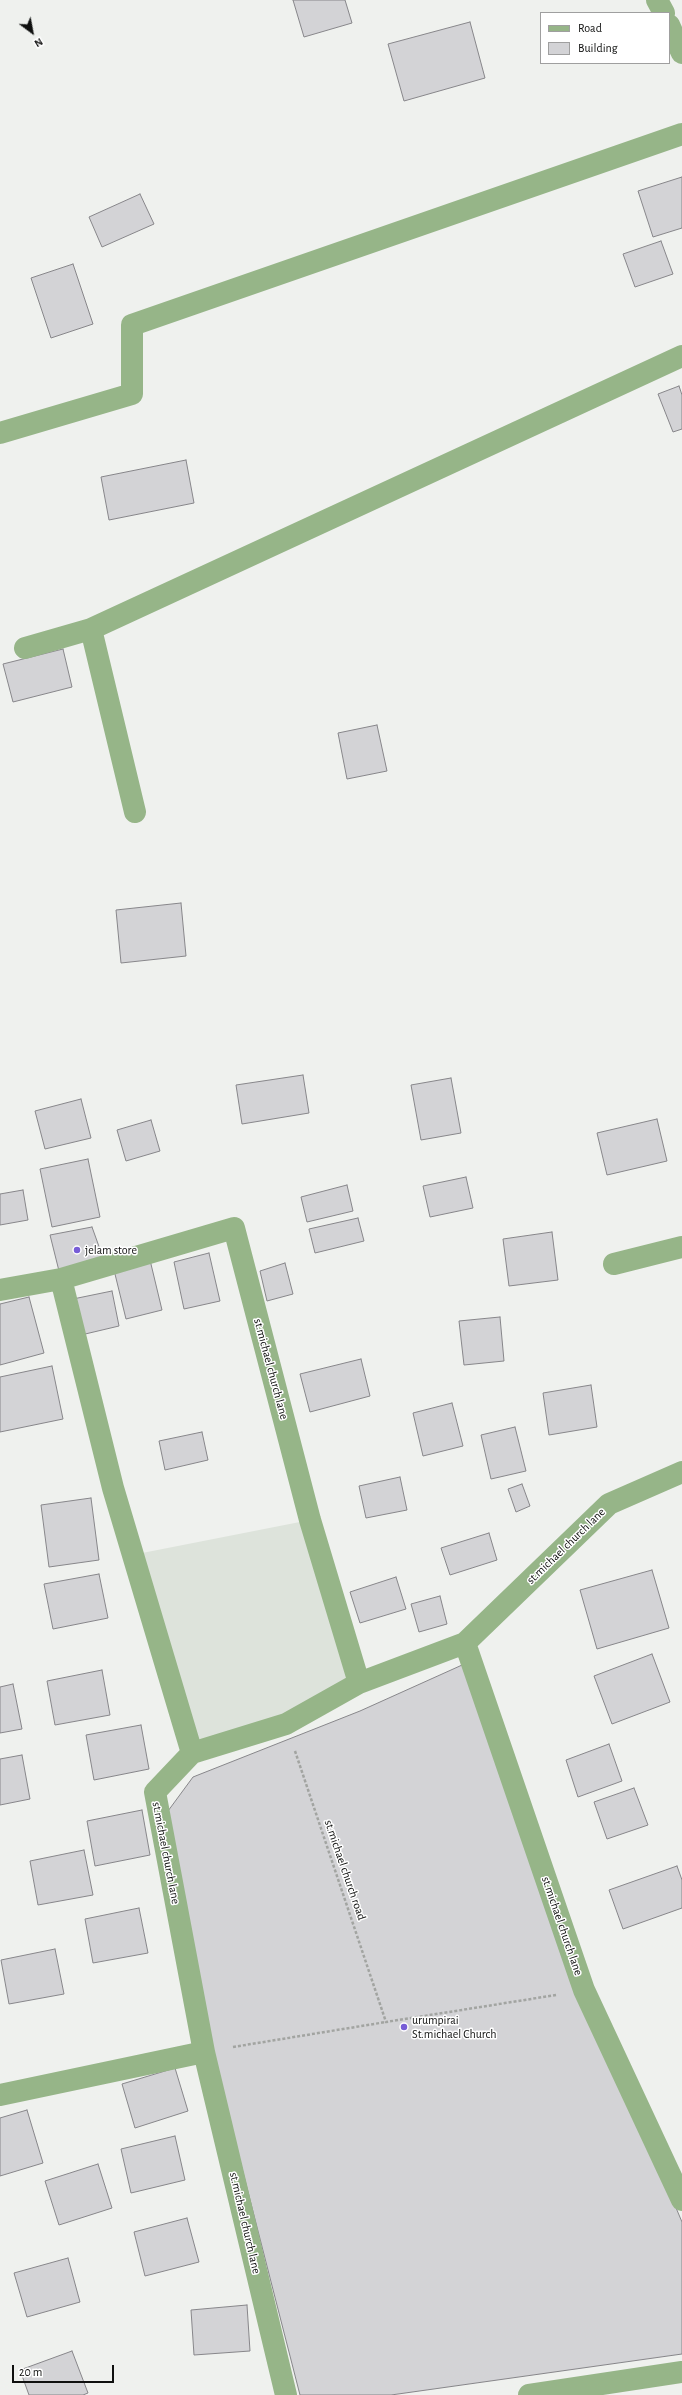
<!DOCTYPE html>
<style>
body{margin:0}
#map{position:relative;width:682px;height:2395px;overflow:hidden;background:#eff1ee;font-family:"Alegreya Sans",sans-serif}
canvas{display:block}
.legend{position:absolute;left:540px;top:12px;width:130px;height:52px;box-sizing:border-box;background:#fff;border:1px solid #9f9f9f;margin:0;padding:5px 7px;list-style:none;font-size:12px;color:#0f100f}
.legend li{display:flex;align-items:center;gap:8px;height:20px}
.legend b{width:20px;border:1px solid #9f9f9f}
.north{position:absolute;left:12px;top:12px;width:40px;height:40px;-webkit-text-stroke:3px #fff;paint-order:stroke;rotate:148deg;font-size:11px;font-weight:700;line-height:16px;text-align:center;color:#0f100f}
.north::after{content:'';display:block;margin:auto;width:14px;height:18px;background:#0f100f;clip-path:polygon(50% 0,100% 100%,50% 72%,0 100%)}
.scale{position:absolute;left:12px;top:2365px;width:102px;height:18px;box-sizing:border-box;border:2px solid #0f100f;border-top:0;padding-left:5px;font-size:12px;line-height:14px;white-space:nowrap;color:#0f100f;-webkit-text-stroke:3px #fff;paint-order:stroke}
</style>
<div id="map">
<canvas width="682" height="2395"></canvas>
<ul class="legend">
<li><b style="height:5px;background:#96b588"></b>Road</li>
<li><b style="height:11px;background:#d3d3d6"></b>Building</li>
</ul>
<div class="north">N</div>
<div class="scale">20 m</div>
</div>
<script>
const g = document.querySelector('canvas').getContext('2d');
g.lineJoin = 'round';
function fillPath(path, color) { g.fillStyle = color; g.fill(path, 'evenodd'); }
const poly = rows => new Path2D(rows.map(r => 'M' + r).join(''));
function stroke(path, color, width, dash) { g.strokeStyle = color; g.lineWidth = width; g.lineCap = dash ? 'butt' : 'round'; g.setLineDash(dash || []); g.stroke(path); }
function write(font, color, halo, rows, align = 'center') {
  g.font = font + ' "Alegreya Sans",sans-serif'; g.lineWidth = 3; g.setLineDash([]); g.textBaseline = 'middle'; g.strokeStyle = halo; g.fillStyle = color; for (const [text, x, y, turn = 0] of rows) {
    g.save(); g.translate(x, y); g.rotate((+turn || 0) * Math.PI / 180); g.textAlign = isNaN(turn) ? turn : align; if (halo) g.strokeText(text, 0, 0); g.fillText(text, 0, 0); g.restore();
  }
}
fillPath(poly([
 [310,1520,359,1683,192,1753,132,1555]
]), '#dde3db');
const building = poly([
 [293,0,345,0,352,23,304,37,293,0],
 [470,22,485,78,404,101,388,44,470,22],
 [682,177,682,228,653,237,638,191,682,177],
 [140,194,154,224,102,247,89,217,140,194],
 [661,241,673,274,635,287,623,254,661,241],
 [73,264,93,324,51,338,31,278,73,264],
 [679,386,682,395,682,429,673,432,658,394,679,386],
 [186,460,194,503,109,520,101,477,186,460],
 [63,649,72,687,13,702,3,664,63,649],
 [377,725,387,771,347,779,338,733,377,725],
 [181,903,186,956,121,963,116,910,181,903],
 [303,1075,309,1113,242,1124,236,1085,303,1075],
 [451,1078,461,1133,421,1140,411,1085,451,1078],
 [81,1099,91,1138,45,1149,35,1111,81,1099],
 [657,1119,667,1161,607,1175,597,1133,657,1119],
 [151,1120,160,1151,126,1161,117,1130,151,1120],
 [88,1159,100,1217,52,1227,40,1169,88,1159],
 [466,1177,473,1208,430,1217,423,1186,466,1177],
 [347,1185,353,1211,307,1222,301,1197,347,1185],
 [23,1190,28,1220,0,1225,0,1194,23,1190],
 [358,1218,364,1241,315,1253,309,1229,358,1218],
 [92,1227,106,1266,61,1279,50,1235,92,1227],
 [552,1232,558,1280,509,1286,503,1239,552,1232],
 [209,1253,220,1301,184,1309,174,1262,209,1253],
 [150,1260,162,1310,126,1319,114,1270,150,1260],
 [285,1263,293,1294,267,1301,260,1271,285,1263],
 [112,1291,119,1326,81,1335,73,1299,112,1291],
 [29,1297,44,1353,0,1365,0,1304,29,1297],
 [500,1317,504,1361,464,1365,459,1321,500,1317],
 [361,1359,370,1396,310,1412,300,1374,361,1359],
 [52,1366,63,1419,0,1432,0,1377,52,1366],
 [591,1385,597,1427,549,1435,543,1393,591,1385],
 [452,1403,463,1446,423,1456,413,1413,452,1403],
 [515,1427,526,1471,491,1479,481,1435,515,1427],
 [202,1432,208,1460,165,1470,159,1441,202,1432],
 [400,1477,407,1510,366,1518,359,1486,400,1477],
 [522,1484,530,1506,516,1512,508,1489,522,1484],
 [91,1498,99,1560,49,1567,41,1505,91,1498],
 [489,1533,497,1560,450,1575,441,1548,489,1533],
 [652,1570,669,1628,597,1649,580,1590,652,1570],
 [99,1574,108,1618,53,1629,44,1584,99,1574],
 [396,1577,406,1609,360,1623,350,1592,396,1577],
 [440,1596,447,1624,419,1632,411,1604,440,1596],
 [652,1654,670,1702,612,1724,594,1676,652,1654],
 [471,1661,584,1990,682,2222,682,2354,391,2395,300,2395,215,2063,168,1811,193,1777,360,1711,471,1661],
 [102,1670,110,1715,55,1725,47,1681,102,1670],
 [13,1684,22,1729,0,1733,0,1687,13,1684],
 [141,1725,149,1769,94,1780,86,1735,141,1725],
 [609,1744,622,1781,578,1797,566,1760,609,1744],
 [22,1755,30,1799,0,1805,0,1759,22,1755],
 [634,1788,648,1825,607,1839,594,1802,634,1788],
 [142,1810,150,1855,95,1866,87,1821,142,1810],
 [84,1850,93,1895,38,1905,30,1861,84,1850],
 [677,1866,682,1880,682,1908,623,1929,609,1890,677,1866],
 [139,1908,148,1953,93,1963,85,1919,139,1908],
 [55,1949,64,1994,9,2004,1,1960,55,1949],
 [175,2068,188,2111,135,2128,122,2084,175,2068],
 [27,2110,43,2163,0,2176,0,2118,27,2110],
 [175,2136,185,2180,131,2193,121,2149,175,2136],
 [98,2164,112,2208,59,2225,45,2181,98,2164],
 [187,2218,199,2262,145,2276,134,2232,187,2218],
 [68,2258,80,2302,27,2317,14,2273,68,2258],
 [247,2305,250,2351,194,2355,191,2310,247,2305],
 [72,2351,88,2393,83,2395,29,2395,20,2370,72,2351]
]);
fillPath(building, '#d3d3d6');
stroke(building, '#87868a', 1);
stroke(poly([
 [295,1751,386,2022,556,1995],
 [233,2047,386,2022]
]), '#a2a4a1', 2.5, [3, 2]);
stroke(poly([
 [657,0,664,13],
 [669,25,682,53],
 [0,433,132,394,132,325,682,134],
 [25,648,91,629],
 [135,812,91,629,682,356],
 [614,1264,682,1247],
 [61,1279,234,1228,310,1520,359,1683],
 [0,1290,61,1279,113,1488,192,1753],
 [465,1643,584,1990,682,2200],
 [204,2052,286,2395],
 [0,2095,204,2052,155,1792,192,1753,286,1724,359,1683,465,1643,609,1504,682,1472],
 [529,2395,682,2372]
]), '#96b588', 22);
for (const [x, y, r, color] of [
 [77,1250,4,"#775dd7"],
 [404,2027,4,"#775dd7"]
]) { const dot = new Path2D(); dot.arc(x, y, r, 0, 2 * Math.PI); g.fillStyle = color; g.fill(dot); stroke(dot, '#fff', 1.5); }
write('12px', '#0f100f', '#fff', [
 ["jelam store",85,1250],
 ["urumpirai",412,2020],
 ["St.michael Church",412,2034]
], 'left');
write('12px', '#0f100f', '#fff', [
 ["st.michael church lane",271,1369,75],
 ["st.michael church lane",566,1546,-44],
 ["st.michael church lane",166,1853,79],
 ["st.michael church road",345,1870,71],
 ["st.michael church lane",562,1926,71],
 ["st.michael church lane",245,2223,77]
]);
</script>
